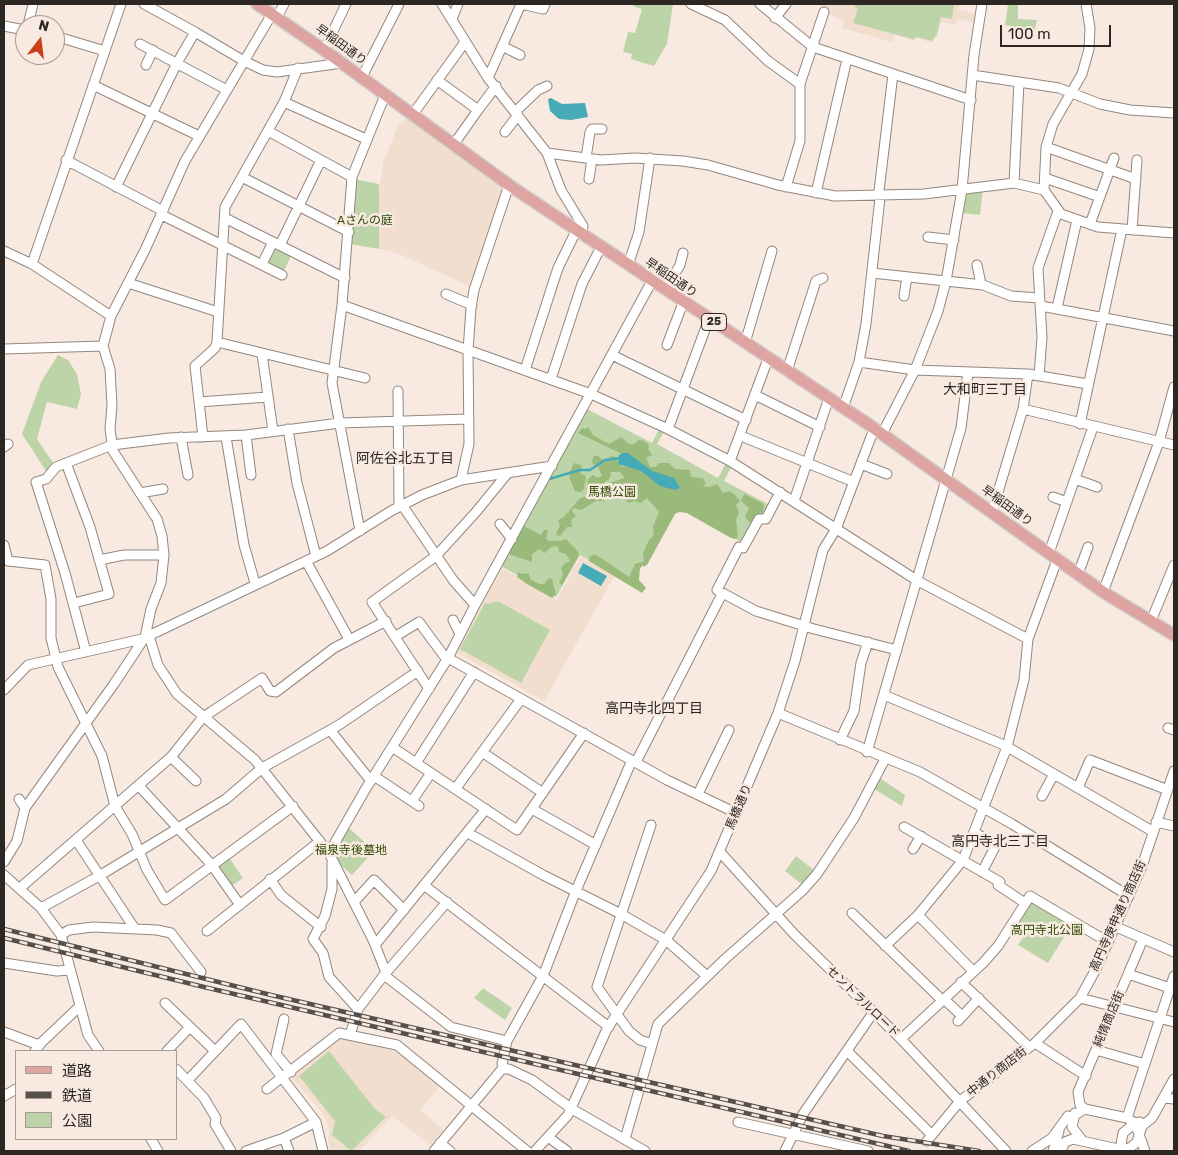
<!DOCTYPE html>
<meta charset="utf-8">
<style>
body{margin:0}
#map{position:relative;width:1178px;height:1155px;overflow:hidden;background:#f8eae0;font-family:Rubik,"Noto Sans JP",sans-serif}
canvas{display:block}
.frame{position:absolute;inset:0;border:5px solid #2c2723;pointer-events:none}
.legend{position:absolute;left:15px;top:1050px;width:162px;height:90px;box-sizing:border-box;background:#f8eae0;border:1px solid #a69c94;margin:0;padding:6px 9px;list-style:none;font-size:15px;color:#2c2723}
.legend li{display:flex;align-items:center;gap:10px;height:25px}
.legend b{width:25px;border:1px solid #a69c94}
.north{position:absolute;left:15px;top:15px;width:50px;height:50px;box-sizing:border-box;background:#f8eae0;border:1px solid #a69c94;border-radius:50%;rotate:15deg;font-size:14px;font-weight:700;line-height:20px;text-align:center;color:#2c2723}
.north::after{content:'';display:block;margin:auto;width:18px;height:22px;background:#c94016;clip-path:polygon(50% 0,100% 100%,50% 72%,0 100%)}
.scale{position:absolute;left:1000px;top:25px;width:111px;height:22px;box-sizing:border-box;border:2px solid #2c2723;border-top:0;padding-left:6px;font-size:15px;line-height:18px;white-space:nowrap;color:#2c2723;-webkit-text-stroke:4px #f8eae0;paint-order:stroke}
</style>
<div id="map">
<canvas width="1178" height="1155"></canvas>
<div class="frame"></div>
<ul class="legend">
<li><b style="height:6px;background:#dda4a1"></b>道路</li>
<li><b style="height:6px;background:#564f4a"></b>鉄道</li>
<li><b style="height:14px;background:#bdd4a9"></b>公園</li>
</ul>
<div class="north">N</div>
<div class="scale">100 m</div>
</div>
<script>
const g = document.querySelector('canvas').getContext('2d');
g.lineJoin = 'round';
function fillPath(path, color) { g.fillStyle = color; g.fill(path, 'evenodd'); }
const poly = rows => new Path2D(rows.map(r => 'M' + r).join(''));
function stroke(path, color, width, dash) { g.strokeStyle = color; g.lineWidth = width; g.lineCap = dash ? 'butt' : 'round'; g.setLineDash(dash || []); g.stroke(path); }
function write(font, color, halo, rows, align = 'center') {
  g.font = font + ' Rubik,"Noto Sans JP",sans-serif'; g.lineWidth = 5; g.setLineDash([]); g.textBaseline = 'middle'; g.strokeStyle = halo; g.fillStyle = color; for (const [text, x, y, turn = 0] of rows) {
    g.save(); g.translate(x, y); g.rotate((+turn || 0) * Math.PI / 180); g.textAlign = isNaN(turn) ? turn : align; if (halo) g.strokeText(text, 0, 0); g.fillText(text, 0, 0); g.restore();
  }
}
fillPath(poly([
 [818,4,960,4,959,10,976,14,974,23,958,19,956,25,941,22,932,43,917,38,914,41,895,35,892,42,842,28,844,21,829,14,827,9],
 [407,118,504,191,471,287,399,254,379,249,378,199,383,163,399,123],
 [581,556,615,575,544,701,459,654,458,648,502,568,557,599],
 [341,1038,397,1051,441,1085,420,1110,444,1130,431,1145,392,1116,359,1151,332,1151,328,1142,329,1129,322,1112,290,1076]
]), '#f2decf');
fillPath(poly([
 [634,4,673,4,667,44,654,66,631,59,632,54,623,52,628,32,635,33,642,9,633,6],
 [856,4,950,4,954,5,952,19,941,17,937,35,932,41,917,37,913,39,853,23,858,8,854,7],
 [1008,4,1018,4,1018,19,1037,20,1034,32,1005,25],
 [354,179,379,184,379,249,350,244],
 [983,188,980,215,961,213,964,193],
 [274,245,292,254,283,273,264,264],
 [58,355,68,360,77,374,81,394,77,409,47,402,37,439,53,463,46,471,22,434,41,382],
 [587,409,652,443,659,429,664,432,657,444,718,478,726,463,732,466,724,481,770,505,765,515,741,542,676,506,632,583,580,555,556,597,501,566],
 [498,601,550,630,521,683,460,649,485,603,488,604],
 [880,778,905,795,902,806,874,789],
 [347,826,374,851,352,875,336,861,332,851],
 [228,856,243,878,230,887,215,865],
 [796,856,815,871,804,886,785,871],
 [1030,900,1072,924,1048,963,1018,945,1028,929,1016,921],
 [483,988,512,1008,505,1020,474,998],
 [329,1051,374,1108,386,1117,351,1151,332,1135,335,1121,299,1076]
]), '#bdd4a9');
fillPath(poly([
 [588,427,593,435,609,444,621,437,629,444,634,444,639,440,644,441,649,445,648,449,652,455,646,458,650,467,656,467,659,463,669,463,675,469,690,470,691,477,703,478,706,484,702,486,709,487,717,484,723,493,729,491,734,494,740,501,736,505,739,513,736,520,738,536,736,539,731,538,687,513,679,512,675,514,647,565,643,567,643,565,640,568,639,580,646,588,642,593,589,561,589,557,595,554,629,577,635,564,644,561,643,553,649,540,654,535,653,527,659,512,647,498,641,503,634,501,629,503,623,499,605,494,604,501,596,501,581,510,573,508,572,511,576,516,571,520,572,527,567,527,561,535,558,536,556,533,560,526,558,520,564,517,579,499,596,492,609,483,625,478,620,472,611,472,610,478,603,484,595,490,587,490,588,479,593,475,597,478,602,476,598,467,593,464,592,460,594,456,598,456,605,462,611,456,615,457,622,467,637,467,646,474,646,476,653,474,626,456,578,433,582,428,586,429],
 [574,463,582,466,580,473,586,476,584,489,581,492,575,491,570,480,569,474],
 [744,494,764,504,763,512,755,516,750,523,745,517,749,508,741,501],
 [524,526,541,535,544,530,548,530,546,538,549,541,560,541,566,539,578,552,579,555,562,585,559,583,563,574,561,568,564,564,570,561,566,554,559,552,558,546,551,547,545,553,539,549,532,554,532,562,511,555,509,553],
 [518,572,522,574,529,573,530,579,539,584,544,584,549,578,552,579,556,594,552,598,527,584,517,577]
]), '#9aba7b');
fillPath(poly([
 [551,98,562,104,585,103,588,117,571,120,559,119,550,111,548,99],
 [623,453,628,453,652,471,674,478,680,488,675,490,660,486,641,471,618,464,619,455],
 [583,563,607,576,601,586,578,573]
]), '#46aab7');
stroke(poly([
 [549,479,580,470,590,470,605,460,620,458]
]), '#46aab7', 2.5);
const minor = poly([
 [442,4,488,78,547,153,561,190,583,226,581,233],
 [691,4,725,20,768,61,800,84],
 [760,4,813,47,971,100],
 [277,17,284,4],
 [775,18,786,4],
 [452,19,458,4],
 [28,25,33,4],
 [4,26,25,30],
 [195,32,244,61,263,70,277,72,342,63],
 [55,36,105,51],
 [140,44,227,90],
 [502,46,520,55],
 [324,50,346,4],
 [146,65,153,50],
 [972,75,1059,88,1100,104,1130,110,1174,113],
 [362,77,399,4],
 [488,78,521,4,543,9,545,4],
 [437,80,478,110,496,86],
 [93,85,199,136],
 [284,102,366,139],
 [515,112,538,90,547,86],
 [413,114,465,42],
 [268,131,352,177],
 [505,132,518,115],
 [454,144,478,110],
 [1046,147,1136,179],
 [547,153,601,160,635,158,683,161,708,165,778,185,835,196,924,194,1014,183,1044,190,1061,214,1098,227,1174,233],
 [586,158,590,132,592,129,602,129],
 [66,160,163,211],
 [242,177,349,232],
 [1045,178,1100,197],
 [589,179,592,159],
 [1014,183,1019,82],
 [116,187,177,63,195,32,144,4],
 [786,187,800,141,800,84,824,12],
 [1044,190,1046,147,1053,124,1082,74,1089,49,1090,28,1086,4],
 [816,193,847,59],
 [162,215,282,275],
 [225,218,345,278],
 [1090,224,1114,158],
 [1132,230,1137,160],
 [928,237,954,240],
 [280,245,321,160],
 [4,251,32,264,111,316],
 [32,264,121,4],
 [262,264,273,242],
 [628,265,639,232,650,158],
 [977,265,981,284],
 [872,273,983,285,1011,296,1039,298],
 [128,283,218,312],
 [665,290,680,265,683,253],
 [446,294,472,305],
 [904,296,907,277],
 [342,305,591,394,668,429,730,461,918,581,1028,639],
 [1041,306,1174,331],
 [1057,308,1077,220],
 [217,342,365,378],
 [745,343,772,251],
 [667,345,683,303],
 [4,349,103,346],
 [262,354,273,431],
 [612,355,746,420],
 [859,362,915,370,1028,374,1088,384],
 [525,370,558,268,576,231],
 [787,371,816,281,823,278],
 [1039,376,1042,337,1038,268,1058,211],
 [551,379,582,284,601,247],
 [398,391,399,507],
 [755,395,820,427],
 [199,402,268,397],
 [843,408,859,362,866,324,880,198,879,191,893,74],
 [1023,409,1174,445],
 [1080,424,1122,229],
 [288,429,297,483,316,556],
 [668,429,709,319],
 [882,434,915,370,938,311,946,281,962,190,974,55,982,4],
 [246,435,251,475],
 [741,436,854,482],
 [181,437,188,475],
 [203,437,195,366,215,348,217,342,225,207,284,102,298,68],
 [226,437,244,545,255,583],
 [4,447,8,444],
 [730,461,768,359],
 [66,463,90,527,109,594,74,603],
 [861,464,887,474],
 [1075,479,1097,487],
 [461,480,469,444,468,351,471,308,474,290,509,185],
 [780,492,766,519,759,519,743,548,739,547,717,590,756,611,814,629,897,650],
 [140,493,163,489],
 [1053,497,1067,502],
 [794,501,829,398],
 [402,505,453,580,475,605],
 [992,512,1023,409,1028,374],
 [500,524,512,539],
 [360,531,332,383,342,305,352,177,385,95],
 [4,545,8,561,45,565,51,599,51,638,58,667,102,756,115,806,132,834,147,870,165,900,293,806],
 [1049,553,1093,427],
 [99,560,124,555,164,555],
 [306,561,349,639],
 [1078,574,1088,547],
 [1103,592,1159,442,1174,387],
 [453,620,460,634],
 [1151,621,1174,565],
 [396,636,419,622,447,660],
 [145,637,150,639,158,665,177,694,255,760,329,853,374,942,386,973],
 [86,652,65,573,36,482,46,479,56,467,112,445,169,438,246,435,340,423,468,419],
 [448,658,667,780,736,813],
 [429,689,372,602,436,556,476,512,507,474],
 [4,690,28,665,142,639,327,551,391,511,422,495,461,480,552,466],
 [884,695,1004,745,1152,831],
 [778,713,920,772,1012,824,1129,896],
 [1168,728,1174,730],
 [330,730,371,781],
 [840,740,854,711,861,663,868,642],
 [392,747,517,830,584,733],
 [482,752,543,793],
 [867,752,961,428,968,372],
 [171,757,196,781],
 [636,762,722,594],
 [416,763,474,672],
 [374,776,419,806],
 [139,786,211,864,240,905],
 [456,788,521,699],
 [1078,788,1090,760,1168,790],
 [698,794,729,730],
 [1042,796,1054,774],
 [19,799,25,808],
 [412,801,431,773],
 [532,809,596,845],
 [1156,822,1174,826],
 [651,825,597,987,629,1031,640,1040,652,1044],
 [904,827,1000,882,998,885,1025,903],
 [974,832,996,845,982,872],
 [468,833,543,875,621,914,666,940,707,976],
 [76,840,135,929],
 [913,849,921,836],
 [720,852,794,934,901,1039,1006,1151],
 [329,853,365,790,448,658,475,605,652,281],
 [4,862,17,841,25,808,114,684,145,637,151,609,161,583,164,555,162,536,157,519,113,451,110,429,112,405,110,369,103,346,111,316,145,250,185,161,272,14],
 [332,862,332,889,325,916,313,939,323,953,329,977,358,1009],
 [4,875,41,908,61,935,88,1035,99,1051],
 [270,879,281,895,321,927],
 [425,886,609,1027],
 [20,888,171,757,203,717,211,712,262,678,270,691,276,692,334,648,386,621],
 [354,902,374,880,404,910],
 [41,908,99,876,226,799,262,768,339,725,418,671],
 [852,913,943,1001],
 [918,915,973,971],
 [1114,926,1174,952],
 [207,931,320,841],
 [61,935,69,930,93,927,157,930,171,933,201,972],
 [375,945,486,809],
 [885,946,918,915,963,860,1007,747,1024,680,1028,639,1057,560],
 [4,963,57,971,70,970],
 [1128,974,1170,988],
 [384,975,451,1027,507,1041,543,976,575,893,632,760],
 [961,982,1029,1047],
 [1080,998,1174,1022],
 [944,999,962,1016],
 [165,1003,215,1051],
 [284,1019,276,1054,291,1072],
 [958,1021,979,998],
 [4,1032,39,1045],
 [350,1035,358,1009,384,975,447,902],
 [901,1039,983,963,998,946,1030,896,1108,942],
 [1035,1043,1086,1076],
 [1096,1050,1145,1064],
 [35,1051,41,1043,80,1006],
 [167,1051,190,1027],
 [848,1052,932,1135],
 [176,1069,204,1098,216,1118,215,1124,231,1151],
 [505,1069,502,1064,507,1041],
 [188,1080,241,1024,316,1122,323,1151],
 [267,1089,339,1033,397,1045,527,1151],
 [4,1096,16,1089],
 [1164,1098,1174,1099],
 [1085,1109,1080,1105,1078,1092,1143,939],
 [1075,1113,1072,1127,1082,1140],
 [1127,1118,1174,976],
 [1064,1121,1085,1109,1127,1118,1135,1123,1145,1151],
 [738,1122,868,1151],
 [548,1137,567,1151],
 [284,1138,289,1151],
 [151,1139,158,1151],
 [625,1139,658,1024,725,959,802,891,817,874,854,818,885,759],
 [927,1141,960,1101,1035,1043,1080,998,1096,969,1142,866,1174,771],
 [440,1143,450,1151],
 [246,1151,284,1138,316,1122],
 [434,1151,502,1069,509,1069,532,1080,572,1109,645,1151],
 [535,1151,568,1115,607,1029,711,871,778,713,795,661,823,550,836,529,874,429],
 [785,1151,803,1114,873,1013],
 [1032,1151,1052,1138,1068,1116],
 [1053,1151,1059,1131],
 [1061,1151,1065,1142,1073,1139,1127,1151],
 [1126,1151,1137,1142,1142,1126,1152,1118,1174,1079],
 [1126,1151,1121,1144,1123,1133,1135,1123,1140,1122]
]);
const major = poly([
 [257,4,324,50,509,185,868,424,1103,592,1174,635]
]);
stroke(minor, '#93877e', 11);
stroke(major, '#d1cfcf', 14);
stroke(minor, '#fff', 9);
stroke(major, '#dda4a1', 11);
const rail = poly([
 [4,929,271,995,883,1136,979,1151],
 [4,938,204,987,909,1151]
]);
stroke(rail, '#564f4a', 4.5);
stroke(rail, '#f8eae0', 2.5, [8]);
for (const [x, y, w] of [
 [714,322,25]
]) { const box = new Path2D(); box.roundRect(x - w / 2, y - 8.5, w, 17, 4); g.fillStyle = '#f8eae0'; g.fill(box); stroke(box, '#2c2723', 1); }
write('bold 11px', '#2c2723', null, [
 ["25",714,322]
]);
write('12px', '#2c2723', '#f8eae0', [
 ["早稲田通り",341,45,36],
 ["早稲田通り",671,278,34],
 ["早稲田通り",1007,506,36],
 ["馬橋通り",739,807,-67],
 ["高円寺庚申通り商店街",1118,916,-66],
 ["セントラルロード",863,1002,44],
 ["純情商店街",1109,1019,-67],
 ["中通り商店街",997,1072,-38]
]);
write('12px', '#2e4a02', '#f8eae0', [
 ["Aさんの庭",365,221],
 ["馬橋公園",612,493],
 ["福泉寺後墓地",351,851],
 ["高円寺北公園",1047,931]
]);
write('14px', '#2c2723', '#f8eae0', [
 ["大和町三丁目",985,390],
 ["阿佐谷北五丁目",405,459],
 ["高円寺北四丁目",654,709],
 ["高円寺北三丁目",1000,842]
]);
</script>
